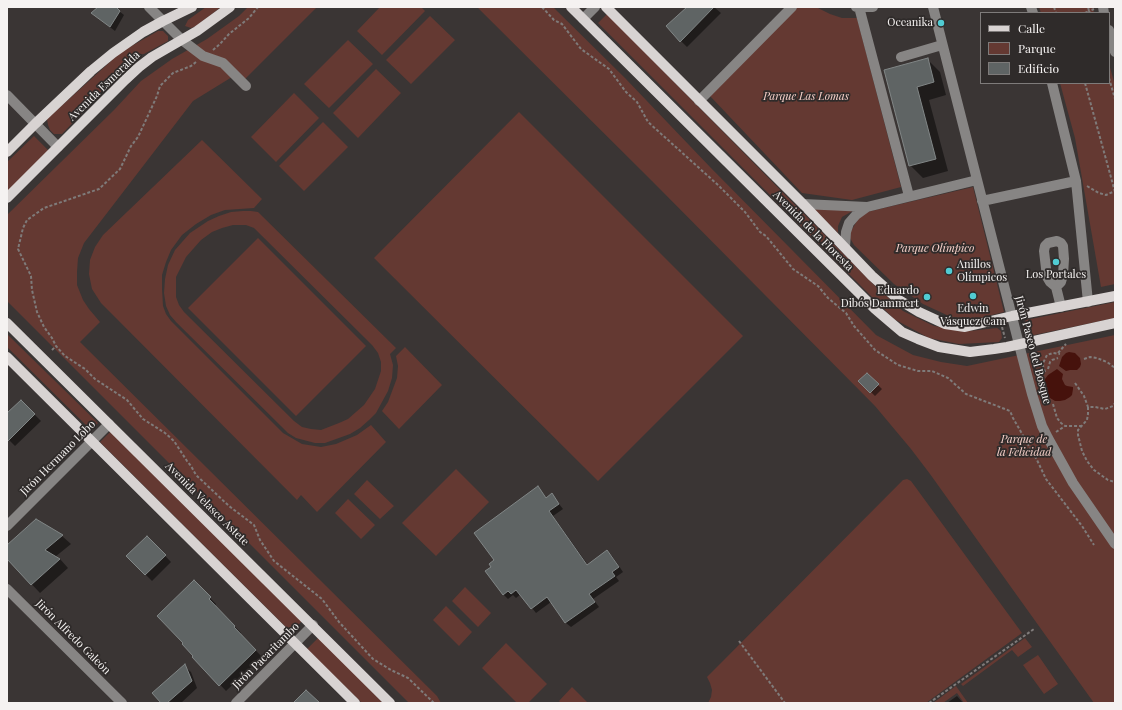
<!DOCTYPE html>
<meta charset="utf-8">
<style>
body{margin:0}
#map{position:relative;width:1122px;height:710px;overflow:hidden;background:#3a3534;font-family:"Playfair Display",serif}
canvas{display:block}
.frame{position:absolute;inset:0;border:8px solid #f5f2f1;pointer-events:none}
.legend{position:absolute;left:980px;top:12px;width:130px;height:72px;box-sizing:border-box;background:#2f2b2a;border:1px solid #7e7b7a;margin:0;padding:5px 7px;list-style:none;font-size:12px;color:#f5f2f1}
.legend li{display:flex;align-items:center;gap:8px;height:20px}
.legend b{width:20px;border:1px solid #7e7b7a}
</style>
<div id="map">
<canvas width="1122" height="710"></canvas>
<div class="frame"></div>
<ul class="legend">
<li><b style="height:5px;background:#d8d3d2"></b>Calle</li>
<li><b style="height:11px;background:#643932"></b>Parque</li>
<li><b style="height:11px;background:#5f6464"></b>Edificio</li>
</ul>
</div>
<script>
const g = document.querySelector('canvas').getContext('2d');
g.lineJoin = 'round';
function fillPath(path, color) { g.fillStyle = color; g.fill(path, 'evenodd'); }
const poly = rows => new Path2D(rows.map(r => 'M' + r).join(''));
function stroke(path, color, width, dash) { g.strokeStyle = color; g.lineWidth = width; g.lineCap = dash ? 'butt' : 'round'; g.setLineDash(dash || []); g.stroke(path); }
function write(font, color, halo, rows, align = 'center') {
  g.font = font + ' "Playfair Display",serif'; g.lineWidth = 3.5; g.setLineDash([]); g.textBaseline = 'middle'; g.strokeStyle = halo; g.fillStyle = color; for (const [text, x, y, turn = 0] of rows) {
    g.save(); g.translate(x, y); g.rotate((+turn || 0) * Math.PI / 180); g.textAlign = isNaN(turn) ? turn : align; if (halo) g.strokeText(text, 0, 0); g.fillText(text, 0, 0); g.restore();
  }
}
fillPath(poly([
 [206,7,221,7,196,26,191,28,185,26,188,20],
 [248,7,317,7,239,85,232,77,193,101,84,243,78,258,77,272,77,285,83,300,89,309,100,322,80,342,437,696,441,703,409,703,7,301,7,215,114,110,141,81,172,59,207,39,239,16],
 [380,7,421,7,425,11,382,55,357,31],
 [477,7,553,7,625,78,711,168,876,335,913,355,941,362,967,366,1115,335,1115,703,1094,703,930,474,911,449,875,406,652,181],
 [797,7,816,7,830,14,842,18,857,18,901,187,852,200,802,193,710,96],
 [1039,7,1093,7,1094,13,1041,13],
 [607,14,873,284,903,311,934,326,970,331,997,328,1001,331,1002,338,999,342,959,344,929,338,894,319,598,23],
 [430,16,455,40,411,84,386,60],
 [158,31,163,31,168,36,168,41,144,54,137,55,116,71,110,78,99,95,62,134,54,134,50,130,48,125,47,119,121,52],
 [348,40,373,64,329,108,304,84],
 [1109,64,1115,85,1115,284,1101,287,1075,138,1060,83,1109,83],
 [376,69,401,93,358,138,333,113],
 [294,93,319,118,276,162,251,137],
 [519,112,743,336,598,481,374,258],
 [323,122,348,147,304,191,279,166],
 [34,136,49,151,7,192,7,162],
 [202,140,262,199,254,208,225,210,211,215,196,224,182,235,171,250,166,262,162,275,162,289,163,306,166,314,171,321,283,433,302,444,321,447,336,444,357,435,371,425,386,442,317,512,301,495,297,500,101,303,92,289,89,274,90,260,95,247,103,235],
 [973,187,1004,312,976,319,951,317,923,304,894,284,854,245,850,238,851,231,858,219,867,212],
 [814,209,856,209,842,217,838,226,838,233],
 [243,211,251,211,258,212,396,348,390,354,393,365,392,378,388,391,376,413,369,420,360,428,350,434,325,443,315,443,296,438,288,433,176,322,170,315,166,306,164,293,165,279,168,265,175,250,190,233,208,221,219,216,231,212],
 [233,225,246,225,254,228,372,345,378,353,381,362,381,371,375,389,364,405,348,419,339,423,321,430,311,429,302,427,294,421,184,312,179,305,176,297,176,277,186,257,201,240,212,232,222,228],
 [258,238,366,346,296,416,188,308],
 [1115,302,1115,318,1029,336,1024,332,1022,325,1026,320],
 [7,334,98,423,91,430,7,347],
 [405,347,442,385,399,429,382,411,388,402,397,378,398,366,396,356],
 [111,431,302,621,291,632,100,442],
 [456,469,489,502,436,556,402,523],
 [907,479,911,481,1022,633,926,703,708,703,711,697,712,690,710,683,707,677,903,480],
 [367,480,394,506,380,519,354,494],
 [348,499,375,525,361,539,335,513],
 [465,587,491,613,478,627,452,601],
 [446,606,472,632,459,646,433,620],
 [319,637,383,703,362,703,307,649],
 [1025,638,1032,647,1018,657,1012,650,963,686,961,684],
 [506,643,547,684,528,703,517,703,482,668],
 [1038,655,1058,684,1044,694,1023,665],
 [956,686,968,703,964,703,957,693,943,703,933,703],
 [572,687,588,703,561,703,559,701]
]), '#643932');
fillPath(poly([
 [1069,352,1075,353,1080,358,1081,364,1080,367,1077,370,1070,370,1066,371,1059,366,1062,357,1066,353],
 [1057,369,1063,374,1062,379,1065,385,1067,386,1073,387,1073,389,1072,395,1070,397,1065,400,1060,401,1055,401,1050,398,1046,395,1044,390,1044,385,1045,379,1048,375]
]), '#46120c');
fillPath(poly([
 [100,7,114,7,124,15,115,31,93,14],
 [688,7,714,7,721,13,687,47,681,41],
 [927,59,940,72,946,95,929,100,948,171,923,178,910,165,885,71],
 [867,374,882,389,875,396,860,381],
 [21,401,41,421,15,446,7,438,7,415],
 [542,492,546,498,552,495,563,509,553,516,588,565,607,552,612,556,623,572,616,577,619,581,593,599,599,607,571,627,566,623,551,602,536,613,521,594,516,598,513,595,508,599,503,594,492,567,495,560],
 [36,520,62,536,71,544,55,557,60,559,68,568,40,593,7,558,7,546],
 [147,537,171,562,152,581,127,556],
 [194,582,216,604,215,606,241,633,240,634,262,657,226,691,194,657],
 [184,666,191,672,197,688,181,703,162,703],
 [957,696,963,703,947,703]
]), '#0007');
const building = poly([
 [98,7,116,7,120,11,110,27,91,13,98,7],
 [687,7,714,7,680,42,666,26,687,7],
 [928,58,934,82,917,87,936,159,909,166,884,70,928,58],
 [867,373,879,384,870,393,858,381,867,373],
 [21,400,35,414,7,442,7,413,21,400],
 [538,486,546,498,552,493,559,504,549,511,587,565,607,550,619,567,612,572,615,576,589,594,595,602,565,623,547,597,531,609,516,590,511,594,508,591,503,595,485,571,491,567,489,564,494,560,474,533,538,486],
 [36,519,63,535,45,550,60,559,31,585,7,559,7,545,36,519],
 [147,536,166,555,145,575,126,556,147,536],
 [194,580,211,597,209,599,235,626,234,627,256,650,219,686,192,657,193,656,182,644,183,643,157,616,194,580],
 [185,664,192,681,167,703,161,703,152,693,185,664],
 [306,690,320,703,293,703,306,690]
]);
fillPath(building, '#5f6464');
stroke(building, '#818686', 1);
stroke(poly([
 [542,7,554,20,562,24,581,49,609,69,626,92,637,102,648,122,718,185,745,212,760,232,766,236,793,269,818,286,828,298,846,313,854,326,875,350,898,365,918,371,932,371,948,378,966,394,1010,411,1013,418,1037,460,1046,479,1082,526,1094,545],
 [1054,7,1056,13],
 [1085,13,1089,11,1088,7],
 [1090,13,1089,11,1094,9],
 [213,50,220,44,229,34,249,18,258,7],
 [196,62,191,66,173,73,160,86,157,96,138,137,131,146,120,169,99,189,44,208,27,220,23,228,18,249,31,276,32,290,37,312,44,327,52,338,56,346,65,356,85,369,95,379,127,400,143,419,165,433,174,441,187,461,191,466,196,475,229,506,254,525,260,540,274,561,322,599,339,622,373,659,391,670,408,678,434,703],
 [1109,78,1115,99],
 [1085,83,1115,192],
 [1087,186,1099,193,1106,195,1115,191],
 [1002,327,1005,338],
 [52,350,56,346],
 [1058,353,1066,344],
 [1084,359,1090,357,1097,358,1107,362,1115,368],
 [1048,369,1050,362,1052,360,1058,358],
 [1045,372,1043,366,1044,361,1047,355,1053,353,1060,354],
 [1075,383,1084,396,1088,407,1095,407,1105,409,1113,406,1115,403],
 [1053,404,1057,418,1061,423,1065,426,1081,426],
 [1088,407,1088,414,1087,420,1078,430,1078,435,1082,451,1087,461,1094,470,1108,480,1115,482],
 [1056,432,1065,426],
 [739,641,785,703],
 [929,703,1034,629]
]), '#7f7b7a', 2, [3, 2]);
stroke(poly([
 [149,7,182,40,203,56,223,63,246,86],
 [856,7,873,7],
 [859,7,909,196],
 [933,7,1022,356,1032,394,1042,426,1048,438,1073,483,1115,544],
 [1031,7,1033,13],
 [1103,7,1104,13],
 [583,19,595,7],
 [1109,30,1115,52],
 [901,57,942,45],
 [1052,83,1076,181,1088,302],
 [7,95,58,147],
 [699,101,792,7],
 [982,201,1076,181],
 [803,204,867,207,977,180],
 [845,247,846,232,849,223,856,215,867,207],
 [1056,287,1061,282,1063,275,1064,259,1063,246,1061,243,1057,241,1048,243,1045,246,1044,251,1047,277,1050,282,1056,287,1061,307],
 [7,526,109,424],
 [7,589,122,703],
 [236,703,313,625]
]), '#878584', 10);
stroke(poly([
 [571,7,875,309,889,321,902,332,918,339,939,347,970,352,994,349,1007,347,1115,323],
 [606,7,803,204,872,276,899,300,919,312,945,324,965,327,1012,316,1115,296],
 [7,152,35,124,91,71,113,53,143,32,163,21,192,7],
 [7,198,125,80,139,67,152,57,197,31,230,7],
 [7,323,390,703],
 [7,357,355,703]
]), '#d8d3d2', 10);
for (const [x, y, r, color] of [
 [941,23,4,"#51ccd3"],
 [1056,262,4,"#51ccd3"],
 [949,271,4,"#51ccd3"],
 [973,296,4,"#51ccd3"],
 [927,297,4,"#51ccd3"]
]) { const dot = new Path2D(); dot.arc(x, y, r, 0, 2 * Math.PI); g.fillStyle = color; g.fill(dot); stroke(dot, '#2f2b2a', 1.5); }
write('11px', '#f5f2f1', '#2f2b2a', [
 ["Oceanika",933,23],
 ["Anillos",957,265,"left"],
 ["Olímpicos",957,278,"left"],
 ["Los Portales",1056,275,"center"],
 ["Eduardo",919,291],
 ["Dibós Dammert",919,304],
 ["Edwin",973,309,"center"],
 ["Vásquez Cam",973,322,"center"]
], 'right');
write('11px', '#f5f2f1', '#2f2b2a', [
 ["Avenida Esmeralda",104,86,-44],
 ["Avenida de la Floresta",813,231,45],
 ["Jirón Paseo del Bosque",1033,350,75],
 ["Jirón Hermano Lobo",58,458,-45],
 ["Avenida Velasco Astete",207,504,45],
 ["Jirón Alfredo Galeón",73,637,45],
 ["Jirón Pacaritambo",266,656,-45]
]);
write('italic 11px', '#f7d1ca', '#2f2b2a', [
 ["Parque Las Lomas",806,97],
 ["Parque Olímpico",935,249],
 ["Parque de",1024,440],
 ["la Felicidad",1024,453]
]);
</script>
